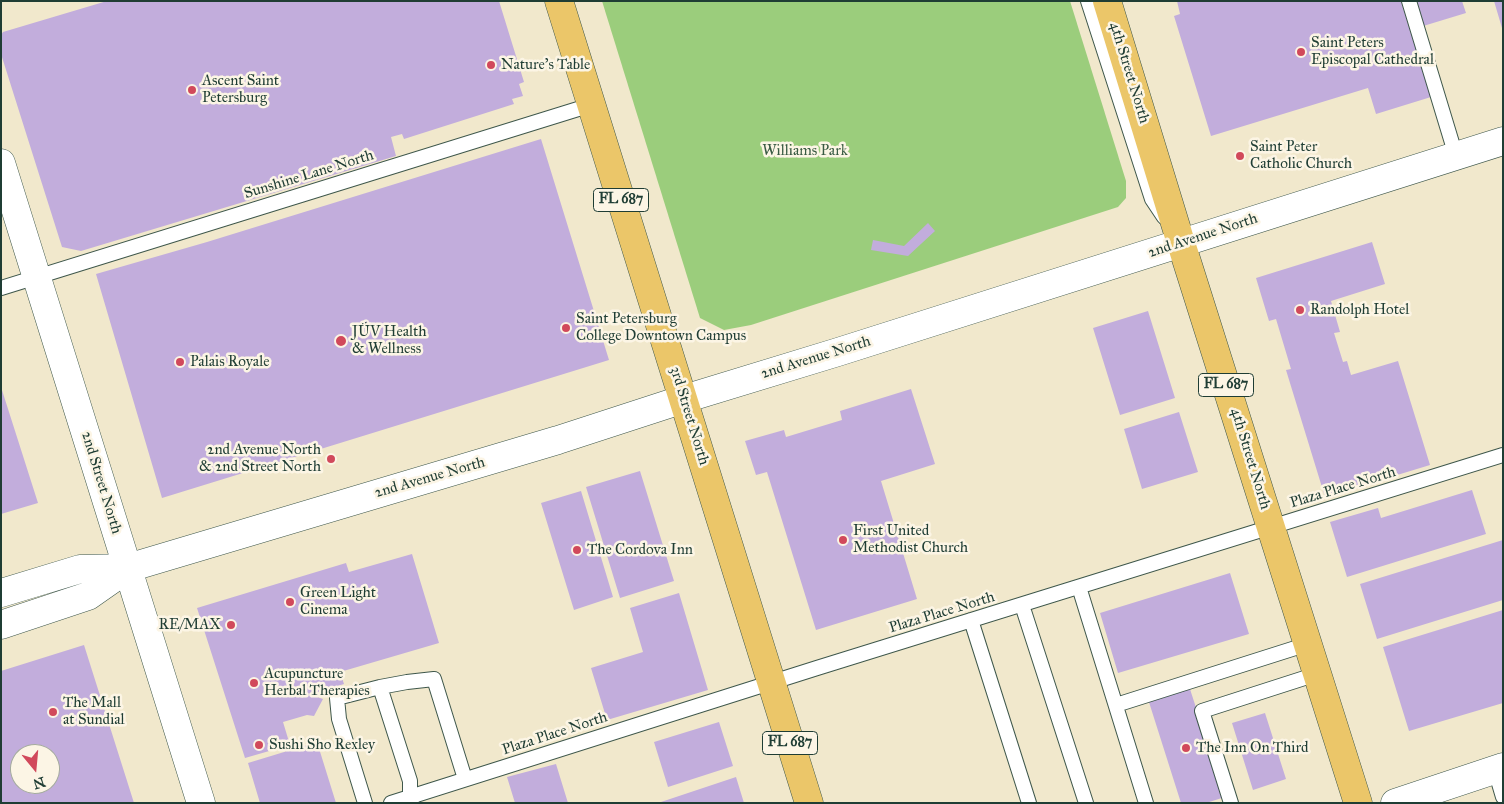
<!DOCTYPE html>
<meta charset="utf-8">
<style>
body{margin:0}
#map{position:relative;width:1504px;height:804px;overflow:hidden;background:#f1e8cc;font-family:"IM FELL Great Primer",serif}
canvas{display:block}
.frame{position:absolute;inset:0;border:2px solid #1f3d34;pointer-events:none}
.north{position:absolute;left:10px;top:744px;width:50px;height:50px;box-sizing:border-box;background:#fcf5e5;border:1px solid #a4ab9e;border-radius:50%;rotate:163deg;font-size:14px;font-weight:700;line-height:20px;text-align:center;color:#1f3d34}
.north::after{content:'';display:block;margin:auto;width:18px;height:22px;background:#d1495b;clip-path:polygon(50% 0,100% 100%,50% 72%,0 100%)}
</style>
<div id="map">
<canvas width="1504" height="804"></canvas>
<div class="frame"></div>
<div class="north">N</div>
</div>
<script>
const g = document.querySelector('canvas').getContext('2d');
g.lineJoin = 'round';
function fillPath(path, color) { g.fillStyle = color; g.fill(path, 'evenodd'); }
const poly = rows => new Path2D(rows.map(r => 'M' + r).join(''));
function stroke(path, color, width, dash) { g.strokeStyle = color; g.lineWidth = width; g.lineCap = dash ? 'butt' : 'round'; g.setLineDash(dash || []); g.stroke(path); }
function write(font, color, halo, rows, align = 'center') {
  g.font = font + ' "IM FELL Great Primer",serif'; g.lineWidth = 5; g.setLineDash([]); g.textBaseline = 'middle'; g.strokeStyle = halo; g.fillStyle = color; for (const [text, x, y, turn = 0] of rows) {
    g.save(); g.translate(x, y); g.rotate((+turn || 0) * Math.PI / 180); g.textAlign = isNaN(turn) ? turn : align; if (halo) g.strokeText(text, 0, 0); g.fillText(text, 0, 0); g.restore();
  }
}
fillPath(poly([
 [602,1,1070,1,1126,181,1126,198,1118,207,751,325,724,330,700,318]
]), '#9bcd7c');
fillPath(poly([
 [107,1,499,1,524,82,519,84,523,96,512,99,514,104,404,139,402,134,391,137,396,156,81,251,62,247,1,54,1,35,3,32],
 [1177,1,1401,1,1431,97,1376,114,1368,88,1211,136,1174,16,1180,14],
 [1412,1,1462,1,1466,13,1420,27],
 [1494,1,1503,1,1503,28,1502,28],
 [541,139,609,360,162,498,96,274,207,242],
 [928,223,935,231,908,256,871,250,873,240,904,246],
 [1372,242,1385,284,1331,301,1340,332,1334,333,1343,362,1347,361,1351,375,1398,361,1430,465,1325,497,1286,370,1291,369,1276,319,1269,321,1256,278],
 [1148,311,1175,398,1120,415,1093,328],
 [1,387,38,503,1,514],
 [911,389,935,464,881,481,917,599,816,630,767,472,756,475,745,441,784,430,786,437,842,420,840,411],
 [1179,412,1198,472,1142,489,1124,429],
 [640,471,674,581,620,598,586,487],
 [1472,490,1486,534,1347,577,1330,522,1378,508,1381,518],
 [581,491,613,597,574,610,541,503],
 [1503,540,1503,600,1377,639,1360,584],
 [412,554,439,643,340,672,344,684,316,693,317,697,323,699,314,716,307,715,283,722,290,745,245,758,197,608,346,563,349,572],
 [1230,573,1249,634,1118,673,1100,613],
 [679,593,708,690,607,720,591,668,643,652,630,608],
 [1503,610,1503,703,1409,731,1383,647],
 [84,645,134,803,1,803,1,671],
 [20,754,50,754,50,784,20,784],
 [1189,686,1225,797,1206,803,1181,803,1148,699],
 [1265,713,1286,779,1253,790,1232,723],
 [719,722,733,766,668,787,654,742],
 [317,742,336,803,260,803,248,763],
 [556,764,568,803,515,803,507,777],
 [736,777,744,803,661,803,661,802]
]), '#c2addc');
const service = poly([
 [1088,1,1152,199,1164,217],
 [1409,1,1456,156],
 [1,288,591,105],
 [1079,587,1146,803],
 [1022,605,1086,803],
 [971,620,1029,803],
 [380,687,407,682,434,679,465,779],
 [1116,705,1308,644],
 [1495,770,1503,797],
 [365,803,339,719,337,698,380,687,410,781,410,797,412,803],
 [391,803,817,668,1503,455],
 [1231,803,1202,711,1317,674]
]);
const minor = poly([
 [1,163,201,803],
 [1,593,80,569,128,568,558,440,684,399,838,352,1503,141],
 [1,625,88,596,128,568],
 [1395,803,1503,767]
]);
const primary = poly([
 [559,1,809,803],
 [1107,1,1181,243,1358,803]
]);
stroke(service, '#3e574b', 16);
stroke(minor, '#3e574b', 29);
stroke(primary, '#3e574b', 29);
stroke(service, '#fff', 14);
stroke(minor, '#fff', 28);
stroke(primary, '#ebc669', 28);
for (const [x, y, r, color] of [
 [1301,52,5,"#d1495b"],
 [491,65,5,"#d1495b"],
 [192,90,5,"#d1495b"],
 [1240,156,5,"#d1495b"],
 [1300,310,5,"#d1495b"],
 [566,328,5,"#d1495b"],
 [341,341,6,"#d1495b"],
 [180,362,5,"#d1495b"],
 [331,459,5,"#d1495b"],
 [843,540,5,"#d1495b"],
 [577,550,5,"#d1495b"],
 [290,602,5,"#d1495b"],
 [231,625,5,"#d1495b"],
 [254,683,5,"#d1495b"],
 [53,712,5,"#d1495b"],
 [259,745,5,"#d1495b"],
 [1186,748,5,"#d1495b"]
]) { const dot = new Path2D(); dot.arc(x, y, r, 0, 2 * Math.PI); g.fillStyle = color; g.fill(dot); stroke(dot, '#fcf5e5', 2); }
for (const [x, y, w] of [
 [621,200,55],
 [1226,385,55],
 [790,743,55]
]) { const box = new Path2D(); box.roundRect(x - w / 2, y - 11.5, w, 23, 4); g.fillStyle = '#fcf5e5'; g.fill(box); stroke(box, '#1f3d34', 1); }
write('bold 14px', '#1f3d34', null, [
 ["FL 687",621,200],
 ["FL 687",1226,385],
 ["FL 687",790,743]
]);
write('15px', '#1f3d34', '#fcf5e5', [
 ["Saint Peters",1311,43],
 ["Episcopal Cathedral",1311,60],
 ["Nature's Table",501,65],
 ["Ascent Saint",202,81],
 ["Petersburg",202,98],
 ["Saint Peter",1250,147],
 ["Catholic Church",1250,164],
 ["Randolph Hotel",1310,310],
 ["Saint Petersburg",576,319],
 ["College Downtown Campus",576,336],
 ["JÜV Health",352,332],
 ["& Wellness",352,349],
 ["Palais Royale",190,362],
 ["2nd Avenue North",321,450,"right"],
 ["& 2nd Street North",321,467,"right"],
 ["First United",853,531],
 ["Methodist Church",853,548],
 ["The Cordova Inn",587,550],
 ["Green Light",300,593],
 ["Cinema",300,610],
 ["RE/MAX",221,625,"right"],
 ["Acupuncture",264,674],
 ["Herbal Therapies",264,691],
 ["The Mall",63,703],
 ["at Sundial",63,720],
 ["Sushi Sho Rexley",269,745],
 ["The Inn On Third",1196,748]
], 'left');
write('15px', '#1f3d34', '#fcf5e5', [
 ["4th Street North",1129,73,73],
 ["Sunshine Lane North",309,175,-17],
 ["2nd Avenue North",1203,236,-18],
 ["2nd Avenue North",816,358,-17],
 ["3rd Street North",689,416,73],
 ["4th Street North",1250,459,73],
 ["2nd Avenue North",430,478,-16],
 ["2nd Street North",101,483,73],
 ["Plaza Place North",1343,488,-17],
 ["Plaza Place North",942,613,-17],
 ["Plaza Place North",555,734,-18]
]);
write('15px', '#385a42', '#fcf5e5', [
 ["Williams Park",805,151]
]);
</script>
